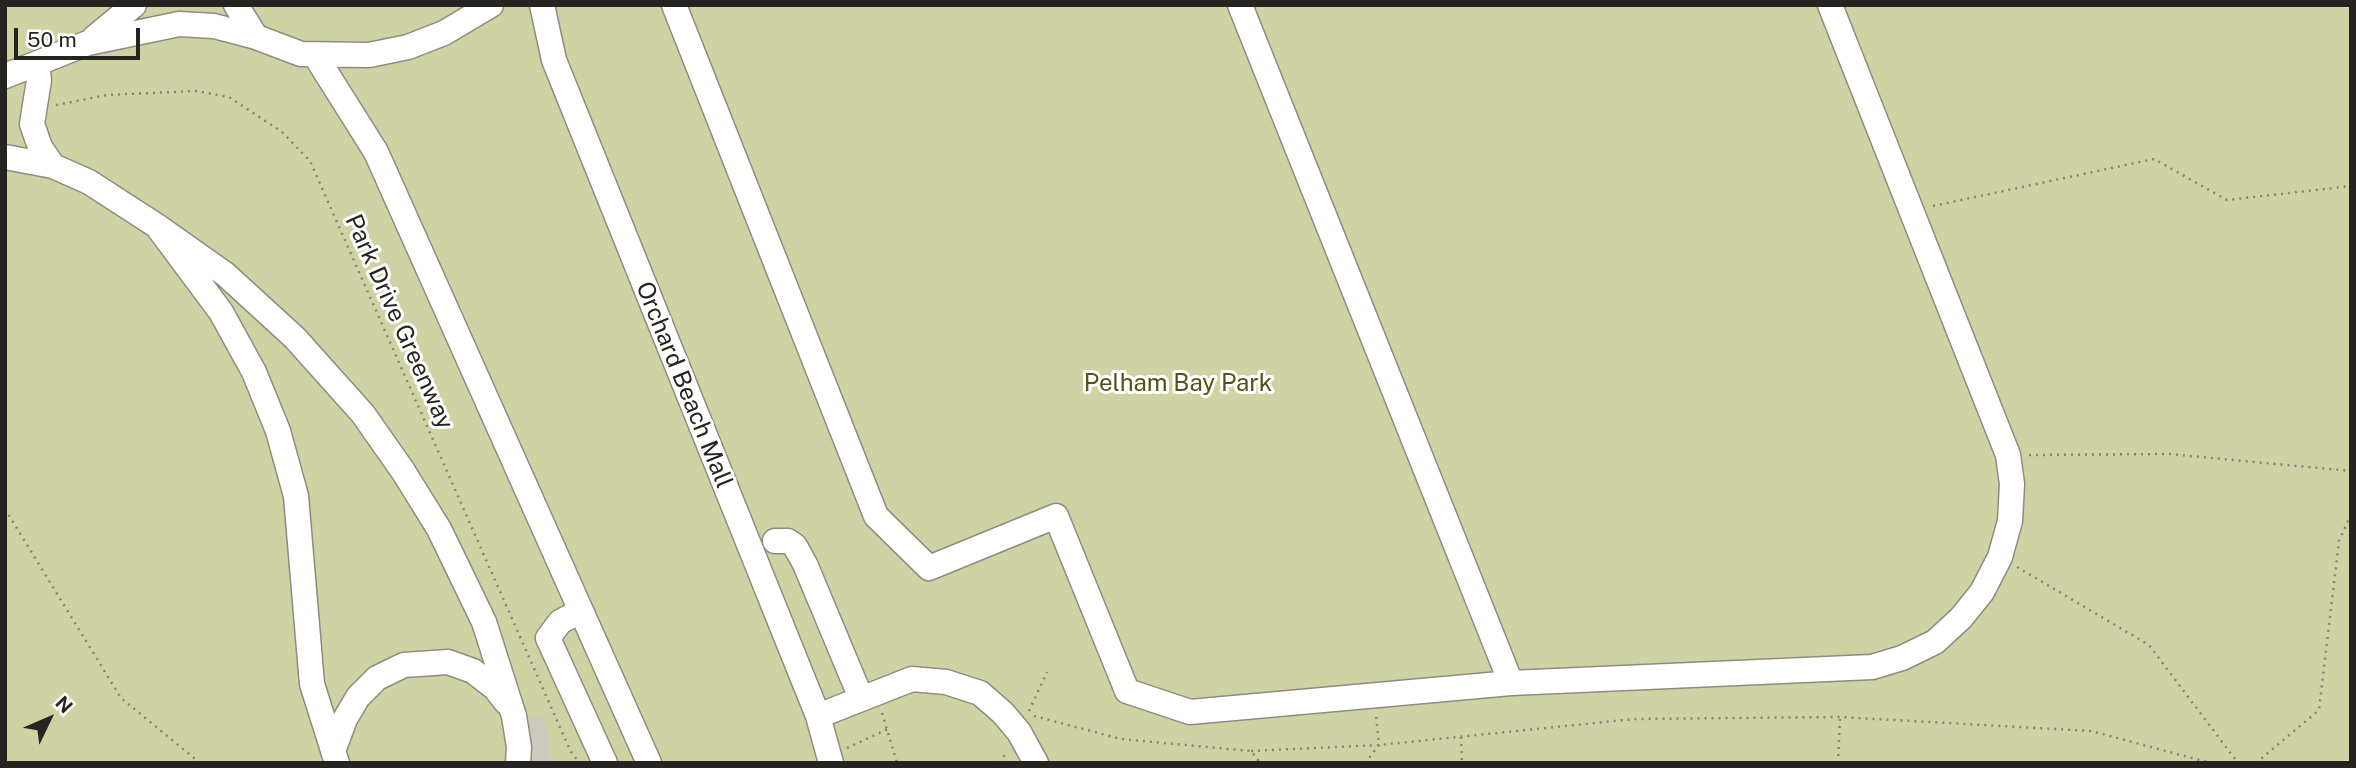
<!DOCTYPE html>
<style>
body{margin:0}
#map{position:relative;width:2356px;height:768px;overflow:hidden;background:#f2ede2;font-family:"Public Sans",sans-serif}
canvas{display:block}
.frame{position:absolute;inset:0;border:7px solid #262420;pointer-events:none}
.north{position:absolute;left:14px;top:684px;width:70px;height:70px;-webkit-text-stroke:5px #fff;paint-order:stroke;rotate:46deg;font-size:19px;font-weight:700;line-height:28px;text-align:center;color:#262420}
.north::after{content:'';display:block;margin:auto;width:24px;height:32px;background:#262420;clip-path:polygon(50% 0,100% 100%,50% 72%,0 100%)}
.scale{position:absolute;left:14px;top:28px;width:126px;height:32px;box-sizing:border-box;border:4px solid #262420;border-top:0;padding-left:9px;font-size:21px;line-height:24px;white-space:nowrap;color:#262420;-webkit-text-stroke:5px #fff;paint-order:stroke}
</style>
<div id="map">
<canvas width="2356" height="768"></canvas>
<div class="frame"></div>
<div class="north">N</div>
<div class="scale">50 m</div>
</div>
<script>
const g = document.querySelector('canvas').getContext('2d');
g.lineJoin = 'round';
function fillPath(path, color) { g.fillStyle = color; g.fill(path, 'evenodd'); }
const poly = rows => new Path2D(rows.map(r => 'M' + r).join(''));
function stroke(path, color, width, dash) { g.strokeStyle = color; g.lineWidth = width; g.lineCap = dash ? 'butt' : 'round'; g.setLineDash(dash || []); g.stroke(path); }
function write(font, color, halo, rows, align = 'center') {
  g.font = font + ' "Public Sans",sans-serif'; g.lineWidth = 6; g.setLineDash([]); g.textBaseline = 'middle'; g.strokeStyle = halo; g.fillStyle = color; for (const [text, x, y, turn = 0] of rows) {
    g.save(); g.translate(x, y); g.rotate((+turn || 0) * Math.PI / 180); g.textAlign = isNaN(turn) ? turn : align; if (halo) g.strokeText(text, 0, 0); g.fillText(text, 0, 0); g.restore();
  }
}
fillPath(poly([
 [5,5,2351,5,2351,763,5,763]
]), '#cfd2a3');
fillPath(poly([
 [544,715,549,740,549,763,532,763,527,720]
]), '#cfcabf');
const minor = poly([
 [236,5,256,37],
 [542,5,554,60,818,716,831,763],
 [674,5,876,516,929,568,1056,516,1127,691,1190,712,1511,683,1872,667,1902,658,1935,642,1961,618,1982,592,2000,557,2010,521,2012,484,2008,455,1830,5],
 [1240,5,1511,683],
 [94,38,134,5],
 [315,55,376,152,649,763],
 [37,64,39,80,32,124,40,147,53,166],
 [5,76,88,43,179,24,214,26,256,37,301,54,369,55,408,47,444,33,491,5],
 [5,157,53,166,89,182,157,226],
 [775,541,788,541,795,546,805,564,861,698],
 [580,611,560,622,548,638,605,763],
 [818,716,912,679,946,682,980,693,1003,713,1019,732,1036,763],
 [333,751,345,719,358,697,377,678,404,665,448,662,473,671,495,688,506,702],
 [337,763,312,684,296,496,278,431,254,372,221,312,157,226,225,274,295,338,363,414,403,471,439,529,484,622,514,716,519,747,518,763]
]);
stroke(minor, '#908b81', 27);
stroke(poly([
 [56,105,107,95,196,91,229,97,282,132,310,161,570,750,579,763],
 [1933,206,2154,159,2227,200,2351,186],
 [2029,455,2169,454,2351,471],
 [5,509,121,698,200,763],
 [2017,567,2149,645,2238,763],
 [1029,711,1047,672],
 [882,713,897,763],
 [1034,716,1121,739,1251,751,1260,763],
 [1461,737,1462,763],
 [847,748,888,729],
 [1251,751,1379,745,1634,719,1840,717,2091,731,2211,763],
 [1000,763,1007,751],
 [1365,763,1379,745,1376,715],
 [1838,763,1840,717],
 [2256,763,2319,710,2339,541,2351,514]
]), '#86837b', 2.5, [2, 5]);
stroke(minor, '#fff', 24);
write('24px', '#262420', '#fff', [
 ["Park Drive Greenway",399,322,66],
 ["Orchard Beach Mall",684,385,68]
]);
write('24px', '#515316', '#fff', [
 ["Pelham Bay Park",1178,384]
]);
</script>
